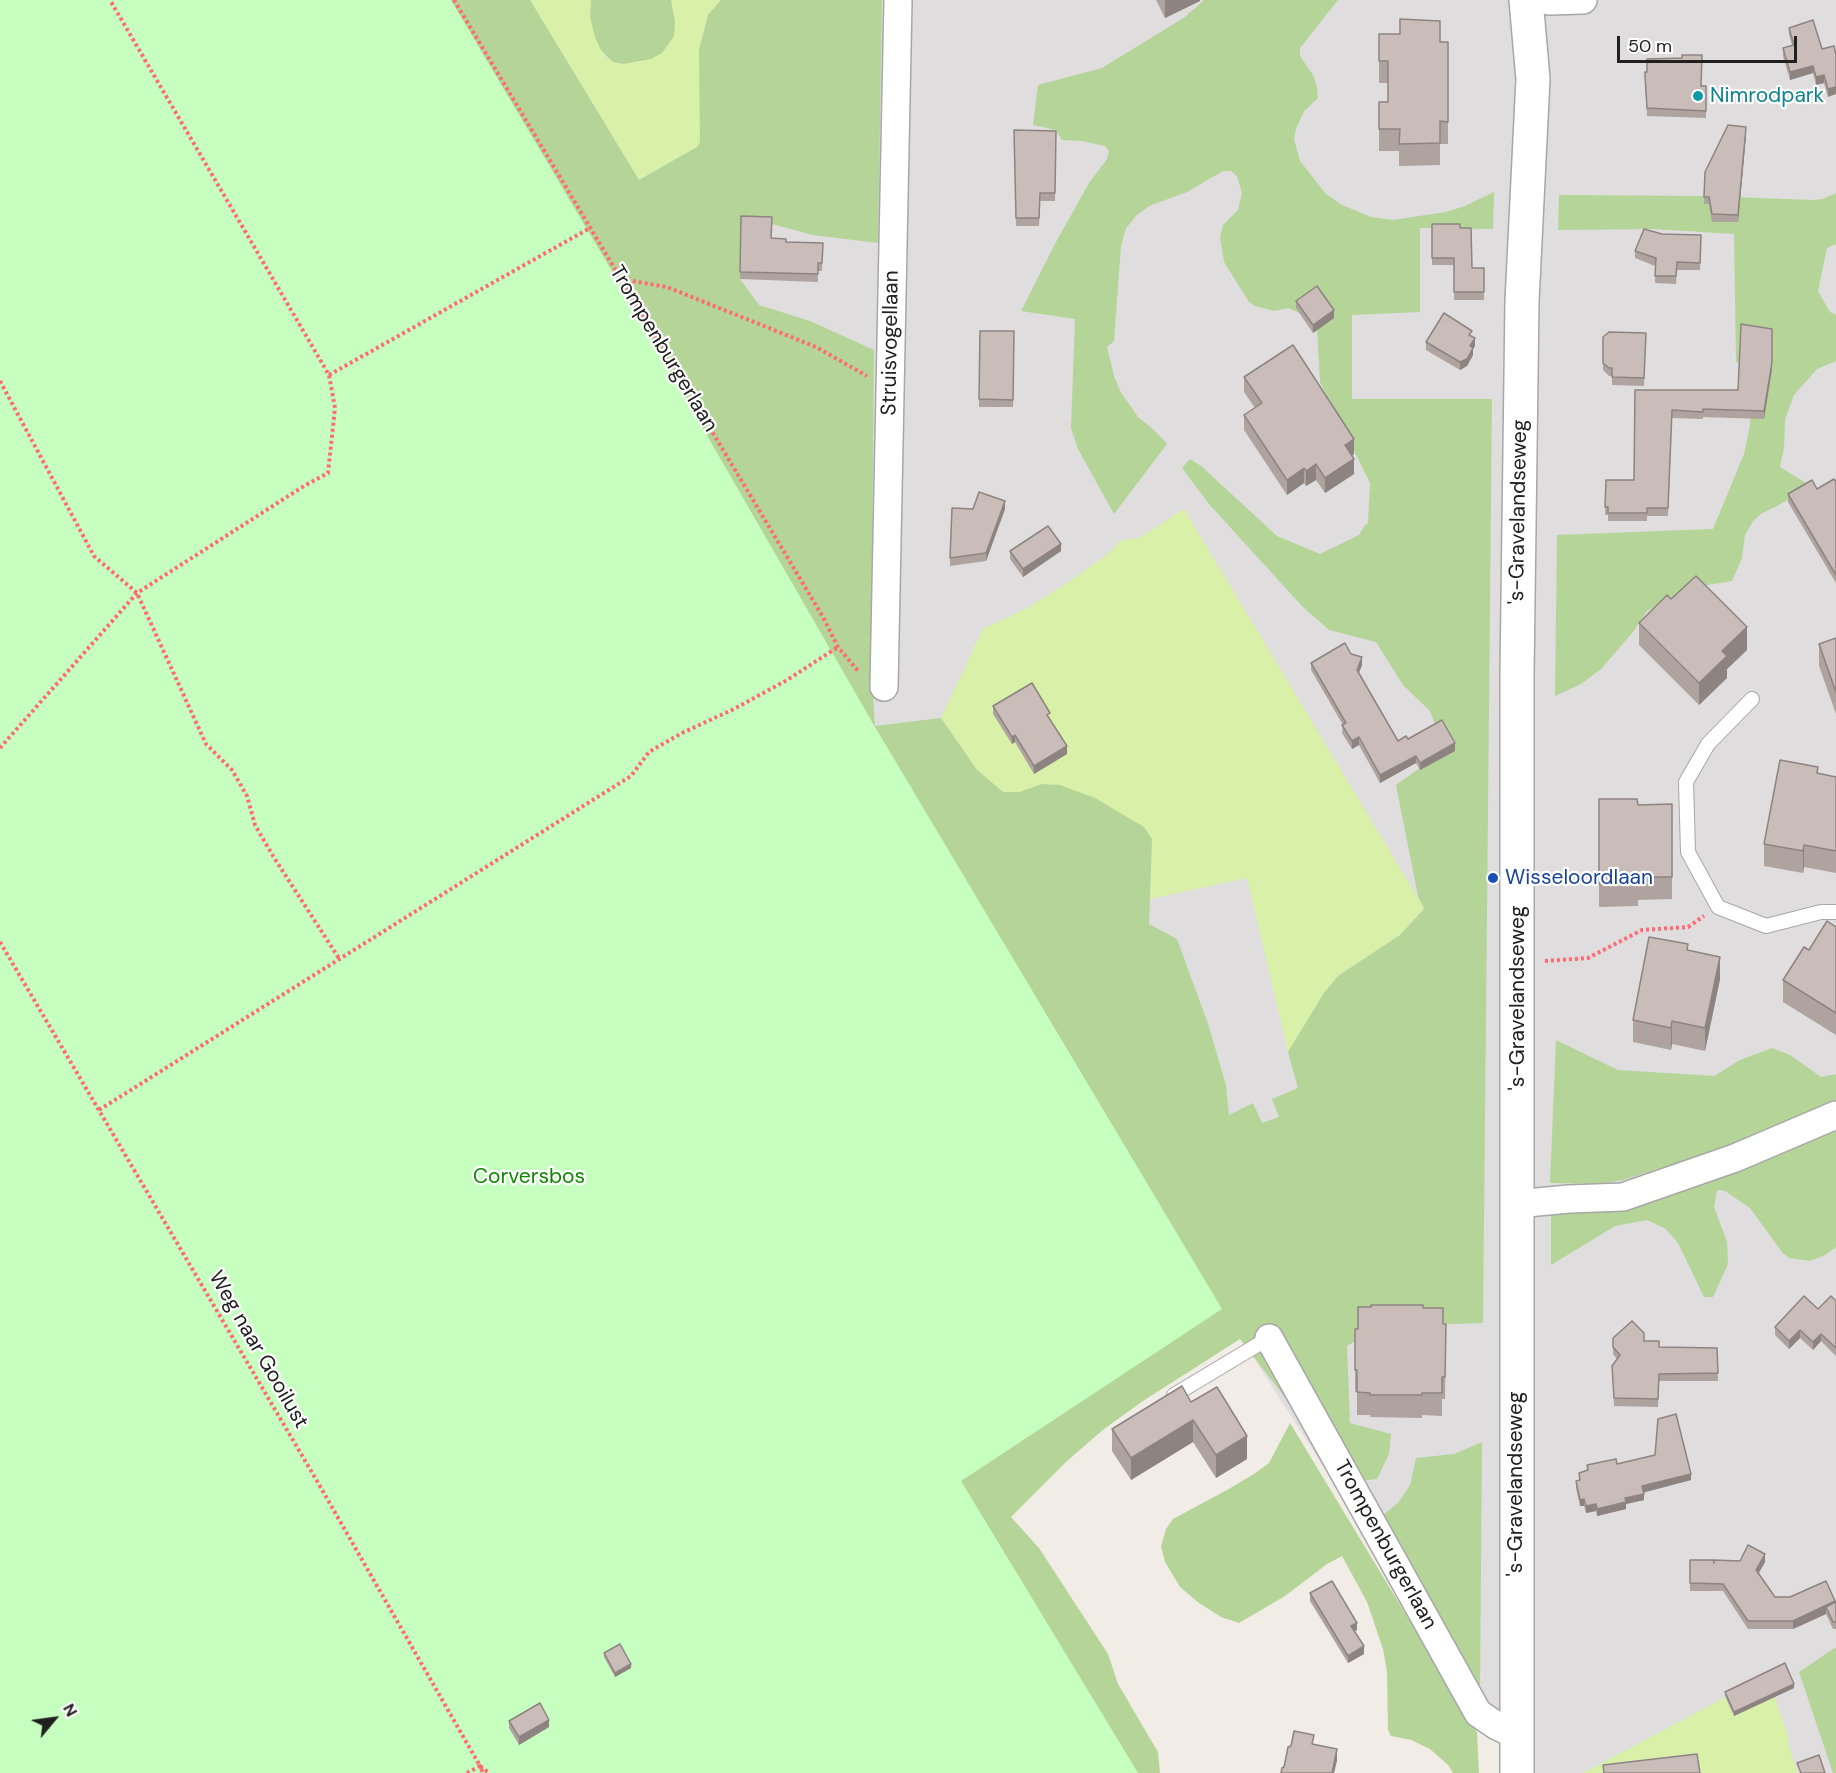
<!DOCTYPE html>
<style>
body{margin:0}
#map{position:relative;width:1836px;height:1773px;overflow:hidden;background:#f2ece6;font-family:"DM Sans",sans-serif}
canvas{display:block}
.north{position:absolute;left:24px;top:1689px;width:60px;height:60px;-webkit-text-stroke:4px #fff;paint-order:stroke;rotate:61deg;font-size:16px;font-weight:700;line-height:24px;text-align:center;color:#202020}
.north::after{content:'';display:block;margin:auto;width:21px;height:27px;background:#202020;clip-path:polygon(50% 0,100% 100%,50% 72%,0 100%)}
.scale{position:absolute;left:1617px;top:36px;width:180px;height:27px;box-sizing:border-box;border:3px solid #202020;border-top:0;padding-left:8px;font-size:18px;line-height:21px;white-space:nowrap;color:#202020;-webkit-text-stroke:4px #fff;paint-order:stroke}
</style>
<div id="map">
<canvas width="1836" height="1773"></canvas>
<div class="north">N</div>
<div class="scale">50 m</div>
</div>
<script>
const g = document.querySelector('canvas').getContext('2d');
g.lineJoin = 'round';
function fillPath(path, color) { g.fillStyle = color; g.fill(path, 'evenodd'); }
const poly = rows => new Path2D(rows.map(r => 'M' + r).join(''));
function stroke(path, color, width, dash) { g.strokeStyle = color; g.lineWidth = width; g.lineCap = dash ? 'butt' : 'round'; g.setLineDash(dash || []); g.stroke(path); }
function write(font, color, halo, rows, align = 'center') {
  g.font = font + ' "DM Sans",sans-serif'; g.lineWidth = 4.5; g.setLineDash([]); g.textBaseline = 'middle'; g.strokeStyle = halo; g.fillStyle = color; for (const [text, x, y, turn = 0] of rows) {
    g.save(); g.translate(x, y); g.rotate((+turn || 0) * Math.PI / 180); g.textAlign = isNaN(turn) ? turn : align; if (halo) g.strokeText(text, 0, 0); g.fillText(text, 0, 0); g.restore();
  }
}
fillPath(poly([
 [451,0,1836,0,1836,1773,1521,1773,1222,1309,875,727]
]), '#dfddde');
fillPath(poly([
 [530,0,591,0,590,17,606,57,613,61,623,64,651,59,675,22,671,0,721,0,718,3,703,31,699,50,701,111,700,142,697,147,639,180],
 [1184,509,1424,908,1400,935,1338,976,1324,993,1288,1052,1247,878,1150,899,1152,839,1042,784,1020,792,1003,792,977,770,941,718,983,629,1027,608,1067,583,1108,554,1121,540,1139,538],
 [1767,1675,1789,1739,1788,1744,1798,1773,1583,1773]
]), '#d8f0a8');
fillPath(poly([
 [0,0,530,0,639,180,697,147,700,142,699,50,708,15,721,0,882,0,878,243,813,235,772,224,740,279,759,305,810,321,874,350,871,668,875,726,941,718,977,770,1003,792,1020,792,1042,784,1060,785,1095,798,1144,827,1152,839,1149,924,1177,939,1208,1024,1226,1085,1229,1115,1253,1103,1262,1123,1279,1117,1272,1099,1298,1088,1288,1052,1324,993,1338,976,1400,935,1424,909,1418,896,1396,785,1420,768,1437,729,1430,711,1403,685,1376,642,1329,630,1301,605,1209,504,1182,468,1190,459,1201,466,1277,536,1320,554,1359,535,1365,525,1368,523,1370,483,1320,382,1317,328,1311,318,1288,308,1274,311,1255,306,1249,302,1224,262,1220,237,1223,225,1238,210,1242,193,1237,176,1231,171,1223,171,1187,192,1149,206,1137,215,1126,228,1121,246,1114,341,1107,347,1114,376,1120,391,1138,417,1154,430,1167,444,1114,514,1078,449,1071,428,1075,319,1021,311,1056,242,1089,183,1107,159,1109,151,1105,146,1082,141,1062,140,1056,130,1033,125,1038,85,1102,68,1185,17,1204,0,1338,0,1300,48,1300,56,1313,75,1317,87,1318,98,1304,111,1296,129,1294,139,1300,161,1326,194,1342,205,1371,217,1393,220,1446,212,1465,206,1494,192,1493,229,1420,228,1420,312,1352,315,1352,399,1492,399,1483,1323,1453,1324,1391,1319,1347,1346,1350,1423,1391,1434,1389,1454,1377,1479,1350,1482,1240,1339,1143,1401,1104,1429,1067,1461,1011,1517,1039,1548,1108,1654,1118,1684,1158,1752,1160,1773,0,1773],
 [591,0,671,0,675,22,674,36,662,53,651,59,623,64,613,62,601,50,595,37,590,17],
 [1836,193,1836,244,1827,248,1818,291,1830,312,1836,315,1836,361,1817,369,1794,395,1785,419,1784,448,1780,467,1806,483,1815,486,1761,514,1753,521,1745,535,1742,558,1732,581,1689,588,1647,611,1633,632,1601,669,1581,684,1555,696,1557,535,1713,529,1744,454,1750,426,1752,364,1736,362,1734,234,1654,229,1558,230,1559,195,1703,196,1812,200,1823,199],
 [1556,1040,1618,1070,1714,1076,1740,1060,1772,1048,1790,1055,1821,1077,1836,1074,1836,1103,1743,1142,1623,1180,1599,1184,1550,1183],
 [1836,1131,1836,1247,1825,1255,1810,1261,1789,1258,1782,1252,1750,1208,1725,1191,1717,1190,1714,1207,1727,1242,1728,1264,1713,1297,1704,1297,1678,1243,1666,1229,1647,1220,1615,1226,1551,1265,1551,1213,1755,1163],
 [1290,1423,1477,1732,1479,1773,1453,1773,1448,1765,1430,1749,1411,1740,1391,1736,1388,1730,1387,1672,1383,1649,1367,1602,1342,1556,1327,1564,1285,1596,1239,1623,1221,1617,1199,1603,1180,1587,1165,1562,1161,1546,1166,1529,1173,1519,1227,1490,1254,1474,1269,1463],
 [1482,1442,1480,1689,1379,1518,1398,1503,1410,1485,1416,1458,1454,1454],
 [1836,1647,1836,1773,1833,1773,1799,1672]
]), '#b4d597');
fillPath(poly([
 [0,0,451,0,629,300,875,727,1222,1309,961,1481,1138,1773,0,1773]
]), '#c6ffc0');
const service = poly([
 [1752,699,1708,744,1686,782,1688,852,1718,907,1766,926,1821,912,1836,912],
 [1174,1395,1269,1338]
]);
const minor = poly([
 [1549,1,1583,0],
 [884,687,898,0],
 [1516,1204,1569,1199,1623,1197,1735,1158,1836,1115],
 [1269,1338,1478,1713,1497,1726,1516,1735]
]);
const tertiary = poly([
 [1517,1773,1517,674,1522,301,1533,79,1526,0]
]);
stroke(service, '#a7a7a7', 16);
stroke(minor, '#a7a7a7', 30);
stroke(tertiary, '#a7a7a7', 36);
stroke(poly([
 [454,0,823,617,838,647,858,671],
 [621,279,667,287,816,347,867,376],
 [329,375,590,228],
 [0,381,94,556,137,593,206,744,232,770,247,796,255,825,273,856,340,960],
 [0,748,137,593,304,486,328,473,335,408,329,375,110,0],
 [0,942,317,1481,480,1766,489,1773],
 [1545,961,1588,958,1642,930,1688,927,1704,916],
 [99,1110,631,776,649,752,682,733,734,709,787,680,838,647],
 [467,1773,480,1766,483,1773]
]), '#ff6a75', 4, [3, 3]);
stroke(service, '#fff', 14);
stroke(minor, '#fff', 27);
stroke(tertiary, '#fff', 33);
fillPath(poly([
 [1156,0,1200,0,1200,1,1165,18],
 [1789,28,1822,49,1834,46,1828,97,1824,83,1816,85,1813,73,1790,80,1783,56,1783,48,1792,45,1789,35],
 [1379,34,1440,42,1448,42,1448,144,1440,144,1440,165,1399,166,1399,151,1379,151,1379,102,1388,102,1388,83,1379,83],
 [1645,76,1706,86,1706,118,1647,116],
 [1014,130,1056,131,1055,201,1040,201,1039,226,1016,226],
 [1746,135,1738,222,1712,222,1709,204,1704,204,1705,172],
 [741,216,771,238,786,242,823,243,822,271,818,271,818,282,740,279],
 [1432,224,1472,268,1484,268,1484,300,1454,300,1454,265,1432,265],
 [1662,234,1701,235,1700,270,1677,270,1676,284,1655,283,1655,266,1635,258,1635,251],
 [1296,301,1334,318,1313,333,1296,308],
 [980,331,1014,331,1013,407,979,407],
 [1646,333,1644,386,1612,385,1612,376,1609,376,1603,370,1603,337],
 [1472,337,1475,346,1473,349,1473,355,1467,366,1460,370,1426,350,1426,342],
 [1772,369,1764,419,1703,417,1703,419,1672,418,1668,516,1647,516,1647,521,1608,521,1608,515,1605,515,1606,480,1634,480,1635,390,1738,390],
 [1244,377,1354,454,1352,456,1354,474,1325,493,1316,480,1306,486,1304,483,1287,495,1244,430,1244,415,1255,408,1244,392],
 [1836,482,1836,583,1788,502,1788,494,1817,489],
 [1005,509,986,561,950,566,950,558],
 [1010,551,1061,551,1023,577,1010,559],
 [1671,599,1747,650,1727,669,1727,678,1699,705,1639,645,1639,623],
 [1836,638,1836,714,1819,666,1819,644],
 [1351,654,1362,665,1359,673,1398,741,1408,739,1455,751,1420,770,1416,763,1380,783,1359,745,1352,749,1342,733,1343,725,1311,670,1311,663],
 [993,706,1050,720,1067,754,1034,774,1015,742,1012,744,993,714],
 [1818,773,1836,777,1836,873,1804,867,1803,873,1764,866,1764,844],
 [1599,799,1638,805,1672,804,1672,899,1638,900,1638,906,1599,907],
 [1836,927,1836,1035,1783,1002,1783,980,1809,950],
 [1688,950,1720,979,1705,1051,1672,1044,1671,1050,1633,1042,1633,1020],
 [1836,1301,1836,1356,1821,1341,1813,1350,1800,1338,1789,1349,1775,1335,1775,1327,1818,1309],
 [1423,1308,1443,1324,1446,1324,1445,1399,1442,1399,1442,1416,1422,1415,1422,1418,1370,1417,1370,1415,1357,1415,1357,1392,1355,1392,1355,1370,1358,1329],
 [1613,1338,1644,1341,1659,1347,1717,1348,1718,1381,1659,1381,1658,1407,1614,1406,1612,1366,1617,1359,1613,1354],
 [1191,1402,1247,1459,1216,1478,1193,1442,1131,1480,1112,1451,1112,1429],
 [1617,1464,1691,1480,1644,1492,1644,1500,1626,1504,1626,1509,1597,1516,1596,1511,1586,1513,1584,1506,1580,1506,1576,1488,1576,1481,1579,1480,1579,1473,1587,1471,1587,1465],
 [1690,1560,1714,1563,1765,1562,1759,1573,1775,1597,1836,1602,1836,1629,1833,1629,1826,1614,1793,1629,1748,1629,1723,1591,1690,1591],
 [1310,1593,1357,1630,1354,1631,1364,1654,1348,1663,1310,1601],
 [604,1653,631,1668,615,1677,604,1657],
 [1794,1688,1734,1716,1725,1696,1725,1692],
 [509,1721,549,1727,519,1745,509,1728]
]), '#aea39f');
fillPath(poly([
 [1165,0,1200,0,1200,1,1165,18],
 [1813,66,1813,73,1790,80,1790,72],
 [1824,75,1824,83,1816,85,1816,77],
 [1836,87,1836,94,1828,97,1828,89],
 [1746,127,1746,135,1738,222,1738,215],
 [1334,310,1334,318,1313,333,1313,325],
 [1475,338,1475,346,1473,349,1473,355,1467,366,1460,370,1460,362],
 [1772,362,1772,369,1764,419,1764,411],
 [1354,439,1354,454,1345,460,1345,445],
 [1354,459,1354,474,1325,493,1325,478],
 [1316,464,1316,480,1306,486,1306,471],
 [1304,468,1304,483,1287,495,1287,480],
 [1005,501,1005,509,986,561,986,553],
 [1061,544,1061,551,1023,577,1023,569],
 [1747,627,1747,650,1727,669,1727,678,1699,705,1699,683,1722,651],
 [1362,657,1362,665,1357,677,1357,670],
 [1015,735,1015,742,1012,744,1012,737],
 [1359,737,1359,745,1352,749,1352,741],
 [1455,743,1455,751,1420,770,1420,763],
 [1067,746,1067,754,1034,774,1034,766],
 [1416,756,1416,763,1380,783,1380,775],
 [1804,845,1804,867,1803,873,1803,851],
 [1720,957,1720,979,1705,1051,1705,1028],
 [1672,1021,1672,1044,1671,1050,1671,1028],
 [1800,1330,1800,1338,1789,1349,1789,1341],
 [1821,1334,1821,1341,1813,1350,1813,1342],
 [1193,1420,1193,1442,1131,1480,1131,1458],
 [1247,1436,1247,1459,1216,1478,1216,1455],
 [1691,1474,1691,1480,1642,1493,1642,1486],
 [1644,1494,1644,1500,1626,1504,1626,1509,1597,1516,1597,1509,1625,1498],
 [1584,1499,1584,1506,1580,1506,1580,1500],
 [1596,1504,1596,1511,1586,1513,1586,1506],
 [1765,1554,1765,1562,1756,1577,1756,1570],
 [1835,1601,1835,1609,1826,1607,1826,1614,1793,1629,1793,1621],
 [1357,1623,1357,1630,1351,1633,1351,1626],
 [1364,1646,1364,1654,1348,1663,1348,1656],
 [631,1664,631,1668,615,1677,615,1673],
 [1794,1684,1794,1688,1734,1716,1734,1712],
 [549,1720,549,1727,519,1745,519,1737],
 [1337,1749,1337,1761,1334,1773,1332,1773]
]), '#8d8482');
const building = poly([
 [1400,19,1440,21,1440,42,1448,42,1448,122,1440,121,1440,143,1399,144,1400,129,1379,129,1379,102,1388,102,1388,61,1379,61,1379,34,1400,34,1400,19],
 [1813,20,1822,49,1834,46,1836,55,1836,87,1828,89,1824,75,1816,77,1813,66,1790,72,1783,48,1794,45,1789,28,1813,20],
 [1682,55,1702,55,1701,86,1706,86,1706,111,1647,108,1645,76,1645,72,1647,72,1647,59,1682,58,1682,55],
 [1728,125,1746,127,1738,215,1712,214,1709,197,1704,197,1705,172,1728,125],
 [1014,130,1056,131,1055,193,1040,193,1039,218,1016,218,1014,130],
 [741,216,772,217,771,238,786,239,786,242,823,243,822,263,818,263,818,274,740,272,741,216],
 [1432,224,1460,224,1460,228,1471,228,1472,268,1484,268,1484,292,1454,292,1454,258,1432,258,1432,224],
 [1644,229,1662,234,1701,235,1700,263,1677,262,1676,276,1655,276,1656,258,1635,251,1644,229],
 [1317,286,1334,310,1313,325,1296,301,1317,286],
 [1444,313,1472,331,1469,335,1475,338,1470,346,1473,348,1467,359,1460,362,1426,342,1444,313],
 [1741,324,1772,329,1772,362,1764,411,1703,409,1703,412,1672,410,1668,508,1647,508,1647,513,1608,513,1608,507,1605,507,1606,480,1634,480,1635,390,1738,390,1741,324],
 [980,331,1014,331,1013,400,979,399,980,331],
 [1609,332,1646,333,1644,378,1612,377,1612,368,1609,368,1603,363,1603,337,1609,332],
 [1293,345,1354,439,1345,445,1354,459,1325,478,1316,464,1306,471,1304,468,1287,480,1244,415,1262,403,1244,377,1293,345],
 [1834,479,1836,482,1836,575,1788,494,1812,480,1817,489,1834,479],
 [979,492,1005,501,986,553,950,558,952,508,973,509,979,492],
 [1048,526,1061,544,1023,569,1010,551,1048,526],
 [1696,576,1747,627,1722,651,1727,656,1699,683,1639,623,1667,595,1671,599,1696,576],
 [1836,638,1836,692,1819,644,1836,638],
 [1345,643,1351,654,1362,657,1357,670,1398,741,1406,736,1408,739,1442,720,1455,743,1420,763,1416,756,1380,775,1359,737,1352,741,1342,725,1346,723,1311,663,1345,643],
 [1032,683,1050,713,1047,715,1067,746,1034,766,1015,735,1012,737,993,706,1032,683],
 [1780,760,1818,767,1817,773,1836,777,1836,851,1804,845,1803,851,1764,844,1780,760],
 [1599,799,1637,799,1638,805,1672,804,1672,877,1638,877,1638,884,1599,884,1599,799],
 [1827,921,1836,927,1836,1013,1783,980,1804,947,1809,950,1827,921],
 [1649,937,1688,944,1687,950,1720,957,1705,1028,1672,1021,1671,1028,1633,1020,1649,937],
 [1804,1296,1818,1309,1831,1296,1836,1301,1836,1348,1821,1334,1813,1342,1800,1330,1789,1341,1775,1327,1804,1296],
 [1371,1305,1423,1305,1423,1308,1443,1308,1443,1324,1446,1324,1445,1377,1442,1377,1442,1393,1422,1393,1422,1395,1370,1395,1370,1393,1357,1392,1357,1370,1355,1370,1355,1329,1358,1329,1358,1307,1371,1307,1371,1305],
 [1632,1321,1644,1333,1644,1341,1659,1341,1659,1347,1717,1348,1718,1373,1659,1374,1658,1399,1614,1398,1612,1366,1620,1355,1613,1347,1613,1338,1632,1321],
 [1182,1386,1191,1402,1217,1387,1247,1436,1216,1455,1193,1420,1131,1458,1112,1429,1182,1386],
 [1676,1414,1691,1474,1642,1486,1644,1494,1625,1498,1626,1502,1597,1509,1596,1504,1586,1506,1584,1499,1580,1500,1576,1481,1580,1480,1579,1473,1588,1470,1587,1465,1616,1459,1617,1464,1655,1455,1658,1419,1676,1414],
 [1748,1545,1765,1554,1756,1570,1775,1597,1790,1597,1826,1581,1835,1601,1793,1621,1748,1621,1723,1584,1690,1583,1690,1560,1713,1560,1714,1563,1714,1560,1740,1561,1748,1545],
 [1332,1581,1357,1623,1351,1626,1364,1646,1348,1656,1310,1593,1332,1581],
 [1836,1602,1836,1622,1833,1622,1826,1607,1836,1602],
 [620,1644,631,1664,615,1673,604,1653,620,1644],
 [1785,1663,1794,1684,1734,1712,1725,1692,1785,1663],
 [540,1703,549,1720,519,1737,509,1721,540,1703],
 [1294,1731,1314,1735,1312,1744,1337,1749,1332,1773,1281,1773,1282,1768,1284,1767,1288,1747,1291,1746,1294,1731],
 [1697,1754,1700,1773,1604,1773,1603,1765,1697,1754],
 [1819,1755,1825,1773,1801,1773,1797,1763,1819,1755]
]);
fillPath(building, '#cabdb9');
stroke(building, '#8d8482', 1.5);
for (const [x, y, r, color] of [
 [1698,96,6,"#0f9aa8"],
 [1493,878,6,"#1a4fb4"]
]) { const dot = new Path2D(); dot.arc(x, y, r, 0, 2 * Math.PI); g.fillStyle = color; g.fill(dot); stroke(dot, '#fff', 2); }
write('21px', '#0d838f', '#fff', [
 ["Nimrodpark",1710,96]
], 'left');
write('21px', '#202020', '#fff', [
 ["Struisvogellaan",891,343,-89],
 ["Trompenburgerlaan",663,349,59],
 ["'s-Gravelandseweg",1519,512,-89],
 ["'s-Gravelandseweg",1518,998,-90],
 ["Weg naar Gooilust",258,1350,60],
 ["'s-Gravelandseweg",1516,1484,-90],
 ["Trompenburgerlaan",1385,1545,61]
]);
write('21px', '#164399', '#fff', [
 ["Wisseloordlaan",1505,878]
], 'left');
write('21px', '#0e8701', '#fff', [
 ["Corversbos",529,1177]
]);
</script>
